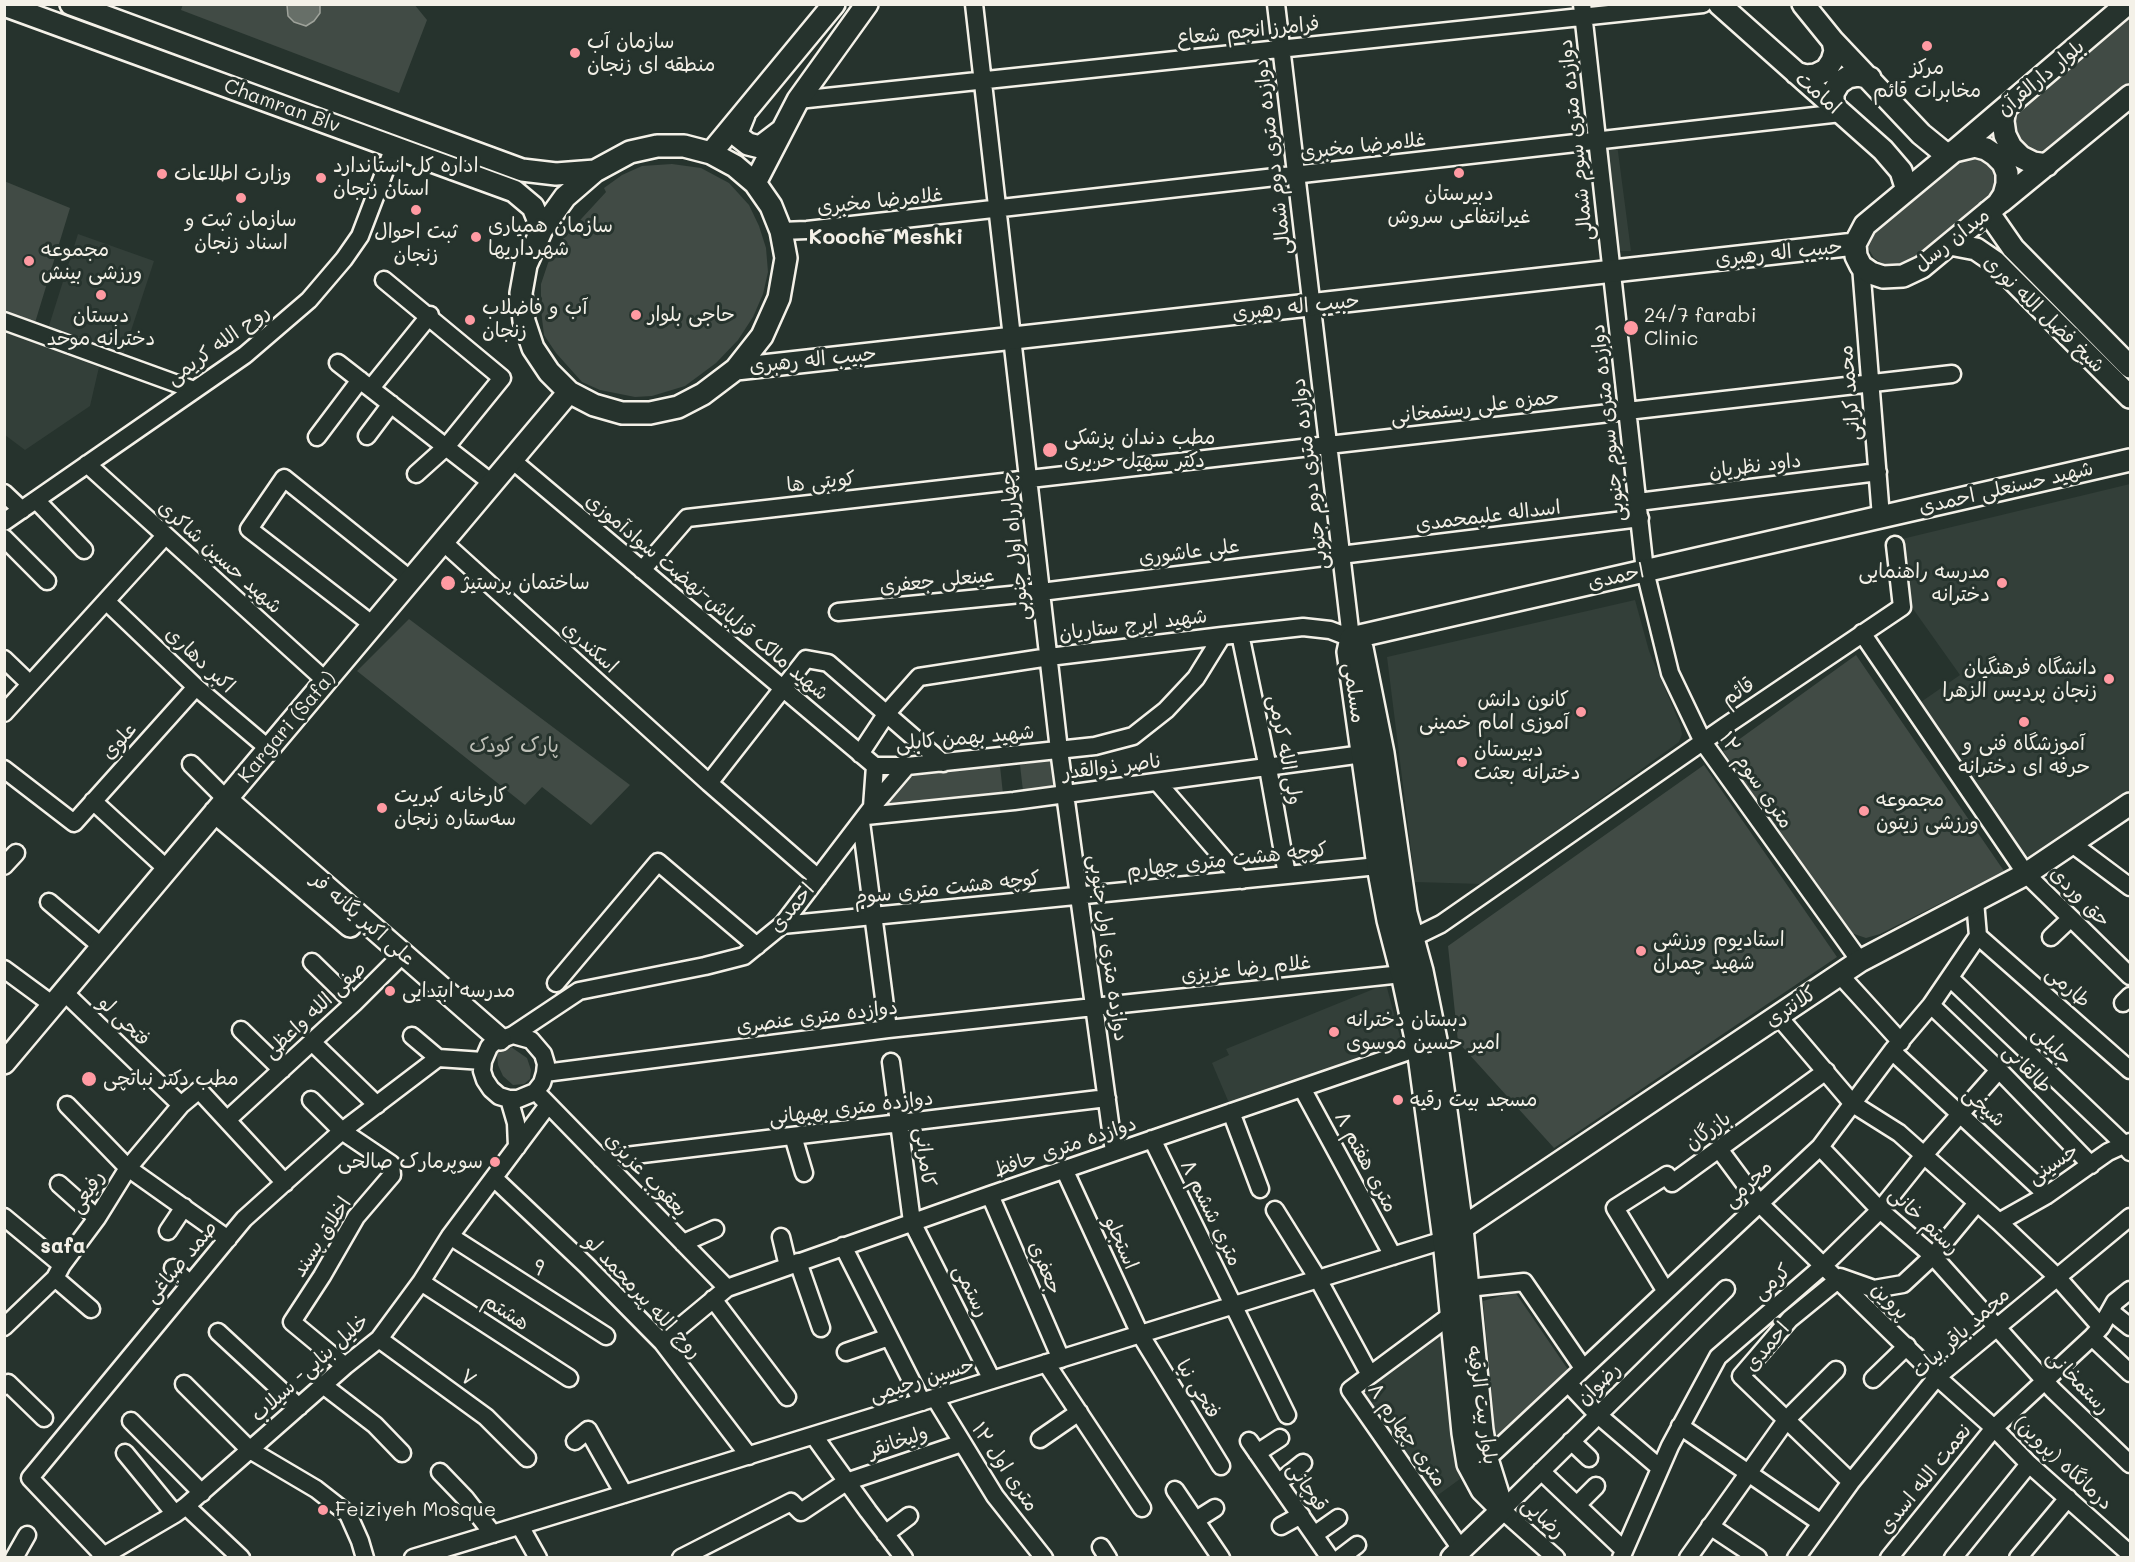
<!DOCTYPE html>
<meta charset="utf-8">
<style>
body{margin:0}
#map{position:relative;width:2135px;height:1562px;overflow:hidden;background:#26332d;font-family:Mali,sans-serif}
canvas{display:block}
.frame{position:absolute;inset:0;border:6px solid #f4f1e8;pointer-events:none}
</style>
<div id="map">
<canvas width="2135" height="1562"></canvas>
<div class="frame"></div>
</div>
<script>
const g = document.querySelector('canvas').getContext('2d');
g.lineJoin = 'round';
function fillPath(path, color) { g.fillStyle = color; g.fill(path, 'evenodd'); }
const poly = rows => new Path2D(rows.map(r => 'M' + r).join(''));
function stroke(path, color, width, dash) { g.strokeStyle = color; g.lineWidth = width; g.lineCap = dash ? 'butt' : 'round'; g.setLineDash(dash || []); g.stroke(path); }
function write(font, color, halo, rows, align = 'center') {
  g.font = font + ' Mali,"Playpen Sans Arabic",sans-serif'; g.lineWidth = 6; g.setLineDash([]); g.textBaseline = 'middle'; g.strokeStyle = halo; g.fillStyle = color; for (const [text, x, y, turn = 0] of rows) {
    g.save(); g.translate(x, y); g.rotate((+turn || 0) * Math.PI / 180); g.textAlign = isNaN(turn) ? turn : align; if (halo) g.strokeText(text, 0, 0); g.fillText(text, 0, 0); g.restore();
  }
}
fillPath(poly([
 [1617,144,1631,251,1617,251,1602,146],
 [78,234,154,261,123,355,48,329],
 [5,332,99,367,90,406,25,450,5,435],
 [2130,484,2130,790,2031,862,1918,704,1960,675,1911,606,1902,539],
 [1635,600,1649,651,1680,724,1682,734,1679,742,1482,884,1415,882,1387,657],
 [1386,984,1402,1044,1229,1103,1212,1063,1229,1055,1226,1049],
 [1441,1331,1452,1433,1460,1479,1434,1498,1358,1388]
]), '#333f39');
fillPath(poly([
 [183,4,414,4,427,20,399,93,181,10],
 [2130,17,2130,85,2044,158,2030,156,2014,140,2012,113],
 [1971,155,1980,157,1991,164,1996,175,1996,186,1988,195,1911,260,1896,267,1885,265,1874,258,1868,248,1868,238,1874,229,1963,158],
 [672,164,701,168,729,183,749,205,759,226,766,248,768,272,763,294,753,317,738,340,716,363,685,386,652,396,635,397,600,390,582,382,556,353,544,335,541,310,541,284,548,263,559,243,606,192,604,188,622,175,642,166],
 [4,181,70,208,34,326,5,315],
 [409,619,630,785,591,825,542,787,525,805,357,671],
 [1856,655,2004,871,1880,934,1866,938,1848,932,1723,751],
 [1053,760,1057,788,1023,791,1020,765],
 [1704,765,1837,957,1554,1148,1458,1042,1448,946],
 [1000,766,1003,794,884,808,903,774],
 [511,1047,527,1058,531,1070,530,1079,524,1084,513,1085,503,1076,498,1065,497,1054,502,1049],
 [1515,1292,1569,1371,1496,1439,1483,1301]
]), '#414b45');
const water = poly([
 [287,5,320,5,320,13,314,21,306,26,294,22,288,16,287,5]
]);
fillPath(water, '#676f68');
stroke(water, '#9fa39b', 1.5);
const minor = poly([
 [974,4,1059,750,1114,1152],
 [1582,4,1645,571,1670,673,1703,742,1860,961],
 [798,100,1703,4],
 [781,231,807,230,1841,113],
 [1861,266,1881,517],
 [384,280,502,378,446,447,416,474],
 [4,321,194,390],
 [338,363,492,483],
 [371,388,430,315],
 [367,436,391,404],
 [317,437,360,380],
 [512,460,875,766],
 [87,464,326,681],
 [4,493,22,510],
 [36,500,84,550],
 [1638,502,1878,472],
 [4,522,245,355,309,300,344,259,360,236,394,147],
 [4,538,47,581],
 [443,542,709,783,806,659,828,663,943,763],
 [642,570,687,518,1952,374],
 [106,601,196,687,269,749],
 [838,612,1041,592,1640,518],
 [373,625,249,529,284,478,411,580],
 [1862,633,2026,874,2130,976],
 [1240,634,1268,768,1287,875],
 [4,659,30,684],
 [4,713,165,536],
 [860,754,887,713,919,677,1049,657,1222,636],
 [191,764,226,799],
 [875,766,907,766,1095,746,1133,736,1166,710,1196,678,1222,636,1303,627,1330,630,1351,638,1276,4],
 [4,769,74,823,196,687],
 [709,783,818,878],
 [1158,783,1242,880],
 [93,801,167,869],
 [872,807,875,766],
 [866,816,1014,801,1363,754],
 [861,822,888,1029],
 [2071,843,2130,887],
 [4,866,16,853],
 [49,902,102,947],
 [782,925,1378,866],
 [1978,936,2130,1070],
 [2051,937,2071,918],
 [1402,943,1441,924,1724,727,1902,607,1895,545],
 [312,962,354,1003],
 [4,969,53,1005],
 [1840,975,1901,1042],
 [1950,978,2125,1145,2130,1152],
 [556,983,658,862,757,946],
 [64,992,181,1105],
 [2123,1003,2130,996],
 [1931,1005,1999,1070,2091,1165],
 [1778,1016,1853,1104,1899,1133,1999,1222,2057,1277,2101,1327,2092,1337,2130,1373],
 [241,1030,282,1070],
 [513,1035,531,1040,543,1054,546,1064,545,1073,542,1083,535,1092,518,1099,509,1099,499,1096,491,1089,485,1080,482,1071,483,1061,489,1047,494,1042,513,1035,579,991,705,966,744,956,782,925,872,807,907,766],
 [412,1036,438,1058],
 [312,1042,377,1105],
 [1892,1051,2047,1195],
 [891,1062,912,1222,992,1380],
 [545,1073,888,1029,1402,974],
 [1302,1088,1393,1256],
 [541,1097,727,1288],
 [509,1099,516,1123,517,1147],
 [311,1100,342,1131,391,1164,392,1175,356,1217,322,1276,292,1322,345,1366],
 [67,1105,128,1168,228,1239],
 [1231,1112,1260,1189],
 [227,1120,354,1003,403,954],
 [793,1136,804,1173],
 [1152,1139,1287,1415],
 [1820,1147,1880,1210,1933,1256,2053,1390,2130,1464],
 [1719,1149,1759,1203,1937,1377,1994,1428,2029,1464,2130,1554],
 [601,1159,1107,1098],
 [1064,1169,1140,1334,1221,1466],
 [495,1179,586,1265,662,1342,749,1456],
 [59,1184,97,1218],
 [990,1195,1061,1359],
 [1275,1210,1318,1279,1370,1375],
 [4,1217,62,1265],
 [1999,1222,2047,1195,2108,1152,2130,1142],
 [168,1231,184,1207],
 [450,1236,606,1336],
 [781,1237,788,1266],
 [683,1243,715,1229],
 [843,1246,922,1402],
 [798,1262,821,1328],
 [173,1268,190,1284],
 [1840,1277,1874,1289,1903,1284,1933,1256,1977,1203],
 [55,1278,91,1309],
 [1839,1279,1790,1319,1741,1376,1851,1482],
 [421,1282,569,1378],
 [1468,1288,1524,1282,1583,1368],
 [1665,1290,1615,1208,1667,1175,1672,1183,1826,1071],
 [713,1299,787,1397],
 [2110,1311,2130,1327],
 [1451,1315,1350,1390,1461,1549],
 [4,1327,55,1278,62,1265,97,1218,128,1168,181,1105,199,1090,285,1183],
 [2101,1327,2115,1302,2130,1290],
 [218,1332,299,1407],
 [379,1339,486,1417,527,1458],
 [662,1342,727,1288,990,1195,1418,1048],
 [846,1352,889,1337],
 [1046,1363,1142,1508],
 [1873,1379,1907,1346],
 [1568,1383,1598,1415,1660,1468],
 [184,1384,250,1450,316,1489,348,1514,360,1541,365,1558],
 [323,1385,375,1425,402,1453],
 [4,1386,8,1383,44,1418],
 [935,1398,995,1496,1044,1558],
 [131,1421,202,1493],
 [1680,1426,1821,1523],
 [814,1436,868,1511,904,1558],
 [1040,1439,1079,1412],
 [575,1441,588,1430,624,1494],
 [1249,1441,1330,1558],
 [1571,1441,1589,1458],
 [125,1453,175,1514],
 [1257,1453,1280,1438],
 [1487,1459,1820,1147,1892,1051,1931,1005,1978,936,1975,901],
 [1541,1471,1624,1550],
 [440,1472,465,1498,493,1534],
 [1278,1483,1303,1463],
 [1175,1490,1221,1558],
 [1577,1505,1596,1486],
 [186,1506,241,1558],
 [1196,1520,1215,1508],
 [520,1526,538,1558],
 [1281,1526,1301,1515],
 [1710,1526,1758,1558],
 [885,1534,909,1516],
 [1314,1535,1338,1518],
 [1101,1547,1108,1558],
 [104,1556,30,1478,244,1219,342,1131,438,1058,483,1061],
 [14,1558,27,1535],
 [100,1558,175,1514,186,1506,345,1366,379,1339,421,1282,450,1236,548,1105],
 [413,1558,624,1494,1444,1240],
 [681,1558,791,1502,801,1512,846,1482,962,1443],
 [1340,1558,1357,1545],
 [1556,1558,1502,1510,1726,1289],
 [1621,1558,1670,1446,1718,1357,1824,1265,1880,1210,1924,1155,1999,1070],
 [1688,1558,1787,1419,1836,1370],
 [1796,1558,1851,1482,1937,1377,2130,1217],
 [1889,1558,1994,1428,2092,1337],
 [1953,1558,2029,1464],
 [2018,1558,2068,1498]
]);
const major = poly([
 [71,4,522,170,556,174,595,171],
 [1719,4,1883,150,1901,171,1907,190],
 [1803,4,1833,41,1921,134,1948,156],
 [4,5,514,191,533,207,542,229],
 [1796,73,1806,76,1816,75,1826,70,1832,61,1835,51,1833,41],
 [1833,104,1833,93,1839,83,1848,77,1859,75,1870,78],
 [2005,108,2003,121,2005,135,2011,147,2021,157,2033,163,2047,165],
 [744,115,738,130,739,137,748,144,760,147,781,131],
 [657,146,684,146,711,153,735,166,755,183,771,206,781,231,786,258,779,298,762,336,736,369,703,394,678,407,650,413,622,413,594,405,569,392,549,372,533,348,524,321,521,293,526,265,542,229,565,197,595,171,630,152,657,146],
 [1975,146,1986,149,1995,155,2003,163,2007,173,2007,184,2004,195,1998,204,1922,267,1903,276,1883,277,1871,273,1861,266,1856,256,1855,244,1865,225,1954,151,1975,146],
 [1957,149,2127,4],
 [711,153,834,4],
 [755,183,798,100,867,4],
 [2001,202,2130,96],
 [1988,212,2013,248,2130,367],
 [1950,244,1976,249,1995,262,2130,397],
 [736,369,1855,244],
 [1351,638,1348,652,1378,866,1388,920,1402,974,1418,1048,1444,1240,1463,1433,1468,1464,1482,1490,1502,1510],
 [1351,638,1362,648,1383,753,1406,913,1422,971,1437,1045,1462,1228,1482,1430,1487,1459,1502,1507],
 [1351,638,2130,460],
 [226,799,500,1039],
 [215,812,350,926],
 [4,1063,569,392],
 [1453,1234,1860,961,2026,874,2130,804],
 [1452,1558,1502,1510]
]);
stroke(minor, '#f4f1e8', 21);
stroke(major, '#f4f1e8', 26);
stroke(minor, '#26332d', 16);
stroke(major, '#26332d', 21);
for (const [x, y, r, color] of [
 [1927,46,6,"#ff9aa2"],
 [575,53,6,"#ff9aa2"],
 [1459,173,6,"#ff9aa2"],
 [162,174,6,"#ff9aa2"],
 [321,178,6,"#ff9aa2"],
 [241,198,6,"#ff9aa2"],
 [416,210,6,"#ff9aa2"],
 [476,237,6,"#ff9aa2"],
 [29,261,6,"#ff9aa2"],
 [101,295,6,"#ff9aa2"],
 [636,315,6,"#ff9aa2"],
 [470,320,6,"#ff9aa2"],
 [1631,328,8,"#ff9aa2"],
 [1050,450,8,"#ff9aa2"],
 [448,583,8,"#ff9aa2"],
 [2002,583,6,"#ff9aa2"],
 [2109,679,6,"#ff9aa2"],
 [1581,712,6,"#ff9aa2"],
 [2024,722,6,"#ff9aa2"],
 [1462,762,6,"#ff9aa2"],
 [382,808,6,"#ff9aa2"],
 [1864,811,6,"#ff9aa2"],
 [1641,951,6,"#ff9aa2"],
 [390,991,6,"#ff9aa2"],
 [1334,1032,6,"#ff9aa2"],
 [89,1079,8,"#ff9aa2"],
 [1398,1100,6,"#ff9aa2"],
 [495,1162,6,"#ff9aa2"],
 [323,1510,6,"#ff9aa2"]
]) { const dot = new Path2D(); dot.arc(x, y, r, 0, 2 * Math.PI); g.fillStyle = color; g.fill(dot); stroke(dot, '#26332d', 2); }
write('20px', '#f4f1e8', '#26332d', [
 ["فرامرز انجم شعاع",1248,31,-6],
 ["بلوار دارالقرآن",2041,78,-40],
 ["امامت",1818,93,41],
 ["Chamran Blv",282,106,20],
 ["دوازده متری سوم شمالی",1576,140,-96],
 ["غلامرضا مخبری",1363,146,-6],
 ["دوازده متری دوم شمالی",1273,157,-97],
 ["غلامرضا مخبری",880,201,-6],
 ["میدان رسل",1952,240,-38],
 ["حبیب اله رهبری",1779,253,-6],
 ["حبیب اله رهبری",1296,307,-6],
 ["شیخ فضل الله نوری",2044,314,44],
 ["روح الله کریمی",218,345,-36],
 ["حبیب اله رهبری",813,360,-6],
 ["محمد کرانی",1850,393,-95],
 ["حمزه علی رستمخانی",1475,407,-7],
 ["دوازده متری سوم جنوبی",1608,423,-96],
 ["داود نظریان",1755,466,-7],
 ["دوازده متری دوم جنوبی",1310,474,-97],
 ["کویتی ها",821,482,-6],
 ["شهید حسنعلی احمدی",2006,488,-13],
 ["اسداله علیمحمدی",1488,516,-7],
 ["چهارراه اول جنوبی",1015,546,-96],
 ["علی عاشوری",1189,552,-7],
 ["شهید حسین شاکری",220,557,42],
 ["احمدی",1616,577,-13],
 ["عینعلی جعفری",937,581,-6],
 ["شهید مالک قزلباش-نهضت سوادآموزی",707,597,40],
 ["شهید ایرج ستاریان",1133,625,-7],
 ["اسکندری",590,647,42],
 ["اکبر دهاری",200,660,43],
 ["قائم",1738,692,-34],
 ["مسلمی",1354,693,82],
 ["Kargari (Safa)",287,727,-50],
 ["شهید بهمن کابلی",965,738,-5],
 ["علوی",119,741,-48],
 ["ولی الله کرمی",1285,750,79],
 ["ناصر ذوالقدر",1112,767,-7],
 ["۱۲ متری سوم",1756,780,55],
 ["کوچه هشت متری چهارم",1227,860,-6],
 ["کوچه هشت متری سوم",947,888,-6],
 ["حق وردی",2080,897,45],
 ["احمدی",792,908,-50],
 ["علی اکبر یگانه فر",363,919,41],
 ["دوازده متری اول جنوبی",1108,948,82],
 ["غلام رضا عزیزی",1246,969,-6],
 ["طارمی",2068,987,41],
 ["کلانتری",1791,1007,-34],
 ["صفی الله واعظی",315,1010,-43],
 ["دوازده متری عنصری",817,1017,-7],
 ["فتحی لو",124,1021,44],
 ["جلیلی",2052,1046,44],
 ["طالقانی",2027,1069,45],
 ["شیخی",1984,1107,42],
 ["دوازده متری بهبهانی",851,1108,-7],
 ["بازرگان",1708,1131,-36],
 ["دوازده متری حافظ",1065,1147,-19],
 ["کامرانی",925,1157,83],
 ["۸ متری هفتم",1366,1162,62],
 ["حسینی",2053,1164,-34],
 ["یعقوب عزیزی",646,1175,46],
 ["محرمی",1748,1184,-43],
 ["رفیعی",87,1192,-57],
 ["۸ متری ششم",1211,1213,64],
 ["رستم خانی",1924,1221,43],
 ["اخلاق پسند",322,1237,-57],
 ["استجلو",1121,1243,66],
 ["صمد صباغی",181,1262,-50],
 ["۹",539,1268,33],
 ["جعفری",1045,1268,67],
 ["کرمی",1772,1282,-41],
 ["رستمی",971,1291,63],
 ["روح الله پیرمحمد لو",643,1297,47],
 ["پروین",1890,1301,45],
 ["هشتم",506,1312,33],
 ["محمد باقر بیات",1961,1333,-42],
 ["احمدی",1767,1347,-50],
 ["خلیل بنایی- سیلاب",310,1368,-42],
 ["۷",468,1378,36],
 ["حسین رحیمی",922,1380,-17],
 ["رستمخانی",2078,1382,46],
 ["رضوان",1599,1384,-44],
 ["فتحی نیا",1198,1389,58],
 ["بلوار بیت الرقیه",1482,1405,82],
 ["۸ متری چهارم",1407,1435,55],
 ["ولیخانقر",898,1442,-19],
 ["درمانگاه (پروین)",2063,1463,43],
 ["۱۲ متری اول",1005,1467,56],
 ["نعمت الله اسدی",1925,1479,-51],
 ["قوچانی",1307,1487,55],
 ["رضایی",1543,1518,42]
]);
write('20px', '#f4f1e8', '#26332d', [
 ["سازمان آب",587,42],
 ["منطقه ای زنجان",587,65],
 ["مرکز",1927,68,"center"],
 ["مخابرات قائم",1927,91,"center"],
 ["اداره کل استاندارد",333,166],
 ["استان زنجان",333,189],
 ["وزارت اطلاعات",174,174],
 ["دبیرستان",1459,194,"center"],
 ["غیرانتفاعی سروش",1459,217,"center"],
 ["سازمان ثبت و",241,220,"center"],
 ["اسناد زنجان",241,243,"center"],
 ["سازمان همیاری",488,226],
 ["شهرداریها",488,249],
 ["ثبت احوال",416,232,"center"],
 ["زنجان",416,255,"center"],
 ["مجموعه",41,250],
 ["ورزشی بینش",41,273],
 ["آب و فاضلاب",482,308],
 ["زنجان",482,331],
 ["حاجی بلوار",648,315],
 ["دبستان",101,316,"center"],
 ["دخترانه موحد",101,339,"center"],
 ["24/7 farabi",1644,316],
 ["Clinic",1644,339],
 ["مطب دندان پزشکی",1064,438],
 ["دکتر سهیل حریری",1064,461],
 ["مدرسه راهنمایی",1990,572,"right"],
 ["دخترانه",1990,595,"right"],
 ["ساختمان پرستیژ",462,583],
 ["دانشگاه فرهنگیان",2097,668,"right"],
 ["زنجان پردیس الزهرا",2097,691,"right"],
 ["کانون دانش",1569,700,"right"],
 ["آموزی امام خمینی",1569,723,"right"],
 ["آموزشگاه فنی و",2024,744,"center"],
 ["حرفه ای دخترانه",2024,767,"center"],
 ["دبیرستان",1474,750],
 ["دخترانه بعثت",1474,773],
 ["کارخانه کبریت",394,796],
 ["سه‌ستاره زنجان",394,819],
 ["مجموعه",1876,800],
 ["ورزشی زیتون",1876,823],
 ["استادیوم ورزشی",1653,940],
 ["شهید چمران",1653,963],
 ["مدرسه ابتدایی",402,991],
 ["دبستان دخترانه",1346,1020],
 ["امیر حسین موسوی",1346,1043],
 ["مطب دکتر نباتچی",103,1079],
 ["مسجد بیت رقیه",1410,1100],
 ["سوپرمارک صالحی",483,1162,"right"],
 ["Feiziyeh Mosque",335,1510]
], 'left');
write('20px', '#bebfb7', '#26332d', [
 ["پارک کودک",514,746]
]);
write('bold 21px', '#f4f1e8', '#26332d', [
 ["Kooche Meshki",886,238],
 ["safa",63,1247]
]);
</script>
